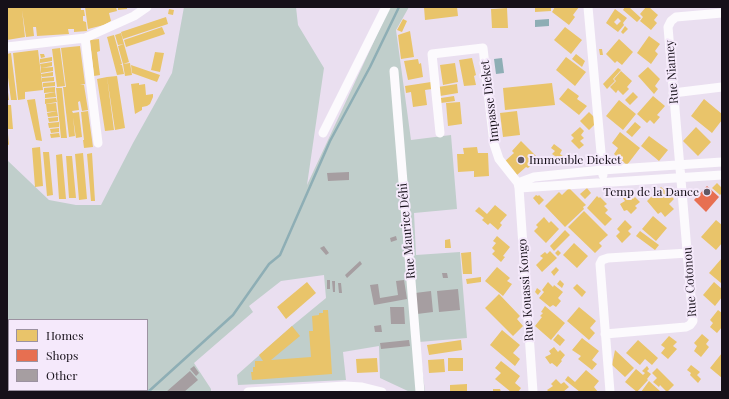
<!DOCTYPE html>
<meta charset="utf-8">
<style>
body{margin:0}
#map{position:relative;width:729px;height:399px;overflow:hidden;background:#eadff0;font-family:"Playfair Display",serif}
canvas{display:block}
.frame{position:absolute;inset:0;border:8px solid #161019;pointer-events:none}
.legend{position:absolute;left:8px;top:319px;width:140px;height:72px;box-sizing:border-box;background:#f5e9fb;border:1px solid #9c92a1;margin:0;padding:5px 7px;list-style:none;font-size:12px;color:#161019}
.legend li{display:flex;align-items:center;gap:8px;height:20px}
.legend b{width:20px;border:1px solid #9c92a1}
</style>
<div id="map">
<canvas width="729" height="399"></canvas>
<div class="frame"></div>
<ul class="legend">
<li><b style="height:11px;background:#e9c46a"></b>Homes</li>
<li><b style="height:11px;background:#e76f51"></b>Shops</li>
<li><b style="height:11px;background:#a69ea1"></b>Other</li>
</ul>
</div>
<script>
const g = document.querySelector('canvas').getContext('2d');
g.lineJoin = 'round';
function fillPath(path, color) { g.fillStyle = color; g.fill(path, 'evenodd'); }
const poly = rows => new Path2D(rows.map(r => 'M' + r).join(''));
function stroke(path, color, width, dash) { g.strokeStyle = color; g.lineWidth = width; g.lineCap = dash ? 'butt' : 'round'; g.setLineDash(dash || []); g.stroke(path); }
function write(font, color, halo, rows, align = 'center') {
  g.font = font + ' "Playfair Display",serif'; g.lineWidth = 4; g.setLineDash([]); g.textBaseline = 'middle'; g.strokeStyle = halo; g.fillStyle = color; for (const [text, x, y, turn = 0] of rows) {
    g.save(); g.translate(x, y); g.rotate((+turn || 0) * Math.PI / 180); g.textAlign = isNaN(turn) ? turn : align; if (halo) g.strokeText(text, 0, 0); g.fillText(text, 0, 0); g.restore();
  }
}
fillPath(poly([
 [184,7,296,7,298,25,324,68,307,185,390,7,409,7,396,30,411,140,451,135,457,209,414,213,416,255,460,252,467,338,419,342,425,392,410,392,380,378,379,346,343,352,346,380,238,385,237,375,292,326,326,298,324,275,281,281,249,306,253,312,194,363,211,389,211,392,7,392,7,160,49,200,76,205,101,205,133,143,172,73],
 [9,320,147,320,147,390,9,390]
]), '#c0cecb');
fillPath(poly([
 [549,19,549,26,535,27,535,20],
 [502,58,504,73,496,74,494,59]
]), '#8eaeb5');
fillPath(poly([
 [7,7,81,7,81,10,84,10,85,16,83,16,83,21,86,22,87,31,74,32,74,29,68,29,69,34,37,36,36,27,33,27,34,36,26,37,22,10,25,37,7,40],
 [85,7,116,7,117,11,109,13,111,21,104,25,88,29],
 [118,7,127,7,127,9,118,10],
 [424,7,457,7,458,16,425,20],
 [535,7,551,7,551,11,535,12],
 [555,7,579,7,573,15,575,17,569,25,552,12],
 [625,7,629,7,641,18,637,22,623,10],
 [646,7,649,7,658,15,654,20,657,23,651,30,640,21,643,17,640,14],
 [507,8,508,28,492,28,491,9],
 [169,9,174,10,173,15,168,14],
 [615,9,627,18,623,23,624,25,618,32,606,23],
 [618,18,621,21,617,25,614,22],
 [166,17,168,24,123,39,121,32],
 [403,19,407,21,402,32,397,30],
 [625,26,628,29,623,34,621,32],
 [162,27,165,34,126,47,124,40],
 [565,27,582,40,571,54,554,40],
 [410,31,414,57,401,59,398,35],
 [121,33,124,44,118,45,115,35],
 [114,35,122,64,120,65,122,65,124,74,117,75,107,37],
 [649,36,660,44,655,51,658,54,651,64,637,53],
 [99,39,100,51,97,52,100,75,94,76,90,40],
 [619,39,633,52,622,65,617,61,615,63,606,54],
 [124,44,129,62,123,64,118,46],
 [80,46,85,84,80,85,84,85,88,110,82,111,80,101,78,102,79,110,72,111,73,113,79,112,82,137,76,138,73,117,75,136,69,137,63,87,66,87,61,48,70,47,71,55,70,47],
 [60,48,65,86,57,87,52,49],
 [599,49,602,49,603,55,600,55],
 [38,50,43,90,34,91,29,51],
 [29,51,34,91,25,92,25,99,18,100,13,53],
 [155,52,164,53,160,72,151,70],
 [11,53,17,100,11,100,7,70,7,54],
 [40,54,44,54,45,57,41,58],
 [576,54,585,61,582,67,572,59],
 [52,57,52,61,40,63,40,59],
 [566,57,586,72,575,86,556,70],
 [472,58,476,75,474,76,476,85,464,86,459,60],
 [418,59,419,64,421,63,423,77,408,80,404,61],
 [52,62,52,66,41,68,40,64],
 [130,63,132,75,125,76,123,64],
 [455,63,458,82,443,85,440,65],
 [131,65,160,75,157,82,132,73],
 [53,67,53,71,41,73,41,68],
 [648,67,660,79,655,86,658,89,654,94,638,76],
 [618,68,621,70,613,79,612,78,615,81,607,89,603,84],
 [621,71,632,81,627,87,629,89,623,95,618,90,616,93,610,87,616,81,614,79],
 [53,72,53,76,42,77,41,74],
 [117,76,125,128,115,130,107,77],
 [54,77,54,81,42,82,42,78],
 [107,77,114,130,105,131,97,79],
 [55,82,55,86,43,87,43,83],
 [431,82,432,89,425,90,427,105,413,107,411,92,406,93,405,86],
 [139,83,139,85,145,84,146,95,153,94,153,97,150,104,147,106,142,107,142,110,135,114,131,84],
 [552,83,555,105,505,110,503,88],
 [457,84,458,93,440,96,438,87],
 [55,87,55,92,44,93,44,88],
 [56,88,62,88,67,138,61,138],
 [568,88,579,96,577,99,587,106,579,115,559,99],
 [7,92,8,92,9,100,7,100],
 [55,92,56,97,45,98,45,94],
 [633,92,638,97,630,105,625,100],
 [454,96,455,101,441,103,441,98],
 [653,96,665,106,657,115,660,117,654,124,650,120,647,123,637,114],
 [56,98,57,102,45,104,45,99],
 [35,99,42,141,36,140,27,100],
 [704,99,722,114,722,120,712,133,691,116],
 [619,100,636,114,623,130,606,116],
 [460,102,462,124,448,126,446,103],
 [56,103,57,111,47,112,46,104],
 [7,105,11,105,13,129,7,129],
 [57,111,58,116,48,117,47,113],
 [88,111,93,147,84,148,83,140,84,140,81,112],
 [517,111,520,135,503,137,500,113],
 [589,112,598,121,589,130,580,121],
 [58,117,58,121,49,122,48,118],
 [59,122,59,127,49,128,48,123],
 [635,122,641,127,632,137,626,132],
 [580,127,584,131,581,135,584,138,580,141,584,145,579,149,571,141,574,138,571,135],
 [696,127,711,142,698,156,683,141],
 [59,128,59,132,51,133,50,129],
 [620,132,640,148,627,165,614,154,618,148,612,143],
 [59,133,60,137,51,138,50,134],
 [7,134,8,134,9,145,7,144],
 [649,136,668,150,659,161,641,146],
 [521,141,538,158,528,168,526,167,517,175,504,162,514,153,512,151],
 [554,144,562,150,560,154,563,156,561,160,552,154,555,151,551,148],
 [40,147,43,186,35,187,32,148],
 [477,147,478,153,488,153,489,176,474,177,474,171,458,172,457,154,464,154,463,148],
 [43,152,49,152,53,195,47,196],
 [83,153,87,199,79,200,75,154],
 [92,153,95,201,91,201,87,154],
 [62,154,66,199,59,199,56,155],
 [66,156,72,156,76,198,69,198],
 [717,183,722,188,722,193,720,195,712,188],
 [661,187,674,199,669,204,674,209,665,217,661,212,658,214,647,201],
 [569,188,586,205,583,207,584,209,565,227,545,206,559,192,562,195],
 [587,188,591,193,585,199,580,194],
 [628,194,633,199,635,197,640,202,635,206,637,208,631,214,627,210,624,211,620,204,625,201,623,198],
 [536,195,538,196,539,195,544,200,539,205,533,198],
 [597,196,599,198,600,197,607,204,604,206,608,210,605,213,612,219,605,226,587,208],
 [495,205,507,215,500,223,502,225,498,230,490,223,488,225,482,220,484,218,475,211,479,207,487,214],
 [584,211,608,235,599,243,602,246,595,253,568,227],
 [653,216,667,228,656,241,642,229],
 [544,217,549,223,551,221,559,229,546,243,534,231,538,227,536,225],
 [625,220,632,227,628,231,631,234,622,243,616,236,620,232,617,229],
 [716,220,722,225,722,243,716,250,701,237],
 [565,230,570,235,554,251,550,246],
 [640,231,659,245,655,250,636,236],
 [497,236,510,247,503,256,505,257,501,262,492,254,495,251,492,248,496,243,493,241],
 [450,239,451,248,445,248,445,240],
 [574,243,588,256,577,268,563,255],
 [558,250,561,253,558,256,555,253],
 [550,251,557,258,542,272,536,265,543,258,540,256,545,252,547,254],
 [471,252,472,274,463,274,461,253],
 [722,258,722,282,721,283,709,273],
 [497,267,510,278,507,281,512,284,503,296,485,281],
 [556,267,559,270,554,276,551,272],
 [481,277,481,282,467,284,466,279],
 [560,280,564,284,562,288,557,284],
 [307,282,316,293,286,319,277,307],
 [548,282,553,287,554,285,563,292,558,298,561,301,556,307,553,305,550,307,539,298,544,292,542,290],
 [714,282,722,289,722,297,715,306,703,295],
 [577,284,586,292,582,297,573,288],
 [537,288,541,291,538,295,535,292],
 [499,294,520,316,517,319,523,326,513,336,485,308],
 [545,306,565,323,551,340,535,326,542,317,540,316,543,313,541,312],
 [579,307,596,321,590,328,595,333,589,340,567,321],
 [323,310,328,310,332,374,252,380,251,372,253,372,253,367,255,367,255,361,263,361,259,355,292,326,300,336,271,360,311,357,309,331,313,331,312,316,319,315,319,313,323,313],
 [718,310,722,313,722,327,717,333,710,327,713,323,710,320],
 [502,330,520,345,513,353,520,359,515,366,490,345],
 [558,334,565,340,560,346,553,340],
 [702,334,709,340,706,344,709,347,701,357,694,351,697,346,694,343],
 [669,336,677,342,673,346,677,349,668,359,661,353,665,348,661,345],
 [582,338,599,351,592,360,597,364,592,370,578,359,581,356,572,350],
 [461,340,462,350,429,355,427,345],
 [638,340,658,358,652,365,645,359,640,365,626,353],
 [554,347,558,352,560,350,565,355,561,360,562,361,557,367,552,363,550,364,545,357,551,354,549,351],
 [615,350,634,368,625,377,612,365],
 [722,353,722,378,710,368],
 [377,358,378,372,357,373,356,359],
 [448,358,463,358,463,371,448,371],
 [444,359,445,372,429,373,428,360],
 [501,361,520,376,515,383,521,388,518,392,511,392,495,379,501,373,495,368],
 [691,365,700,372,697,375,701,379,698,383,690,375,691,373,687,370],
 [647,366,649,369,647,371,651,374,647,379,648,380,637,392,625,382,636,369,643,375,645,373,642,371],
 [657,368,674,385,667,392,660,385,659,387,653,382,657,378,652,373],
 [586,370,599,381,594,387,598,392,580,392,565,380,568,376,575,382],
 [556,379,561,384,564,382,569,387,563,392,549,392,547,390,553,386,551,384],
 [649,381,661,392,641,392],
 [467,384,467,392,450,392,450,385],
 [493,389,500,389,501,392,493,392]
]), '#e9c46a');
fillPath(poly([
 [707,186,719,197,706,212,694,200]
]), '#e76f51');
stroke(poly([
 [148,392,233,315,269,264,280,255,330,141,370,67,399,7]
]), '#8eaeb5', 2.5);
fillPath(poly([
 [349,172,349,180,328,181,327,173],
 [396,236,397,240,391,242,390,238],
 [324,246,329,253,326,255,320,248],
 [360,261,362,264,347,278,345,275],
 [442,273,447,273,448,278,443,278],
 [327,280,330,280,330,289,327,289],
 [404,280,407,299,374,305,370,285,378,284,380,298,398,295,396,281],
 [332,281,335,281,335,292,333,292],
 [338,283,341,283,342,293,339,293],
 [458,289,460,310,439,312,437,291],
 [431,291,433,312,417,314,415,293],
 [390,307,404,307,405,324,391,324],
 [381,325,382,332,375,332,374,326],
 [409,340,410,346,381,349,380,343],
 [194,366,199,373,196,376,190,369],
 [190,371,198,380,184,392,166,392]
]), '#a69ea1');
stroke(poly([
 [588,7,603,175],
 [85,38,98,143],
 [7,47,85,38,134,16,147,7],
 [394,71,420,392],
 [673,93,722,87],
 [323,133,386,7],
 [440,133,432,54,483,48,494,144,499,159,518,183],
 [519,188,722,175],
 [605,334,686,327,690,325,693,321,668,27,671,21,676,17,722,13],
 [248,392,345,386,362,387,382,392],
 [533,392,519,188,518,183,534,177,602,170,722,162],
 [610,392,600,264,602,260,608,258,688,253]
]), '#fcfafd', 9);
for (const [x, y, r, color] of [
 [521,160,4,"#605864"],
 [707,192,4,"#605864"]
]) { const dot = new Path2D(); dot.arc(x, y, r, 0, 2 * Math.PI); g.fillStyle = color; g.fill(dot); stroke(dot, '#f5e9fb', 1.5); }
write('12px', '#161019', '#f5e9fb', [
 ["Rue Niamey",672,72,-94],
 ["Impasse Dieket",490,101,-97],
 ["Rue Maurice Déhi",407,231,-95],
 ["Rue Cotonou",690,282,-94],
 ["Rue Kouassi Kongo",526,290,-94]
]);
write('12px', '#161019', '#f5e9fb', [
 ["Immeuble Dieket",529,160],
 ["Temp de la Dance",699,192,"right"]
], 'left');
</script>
